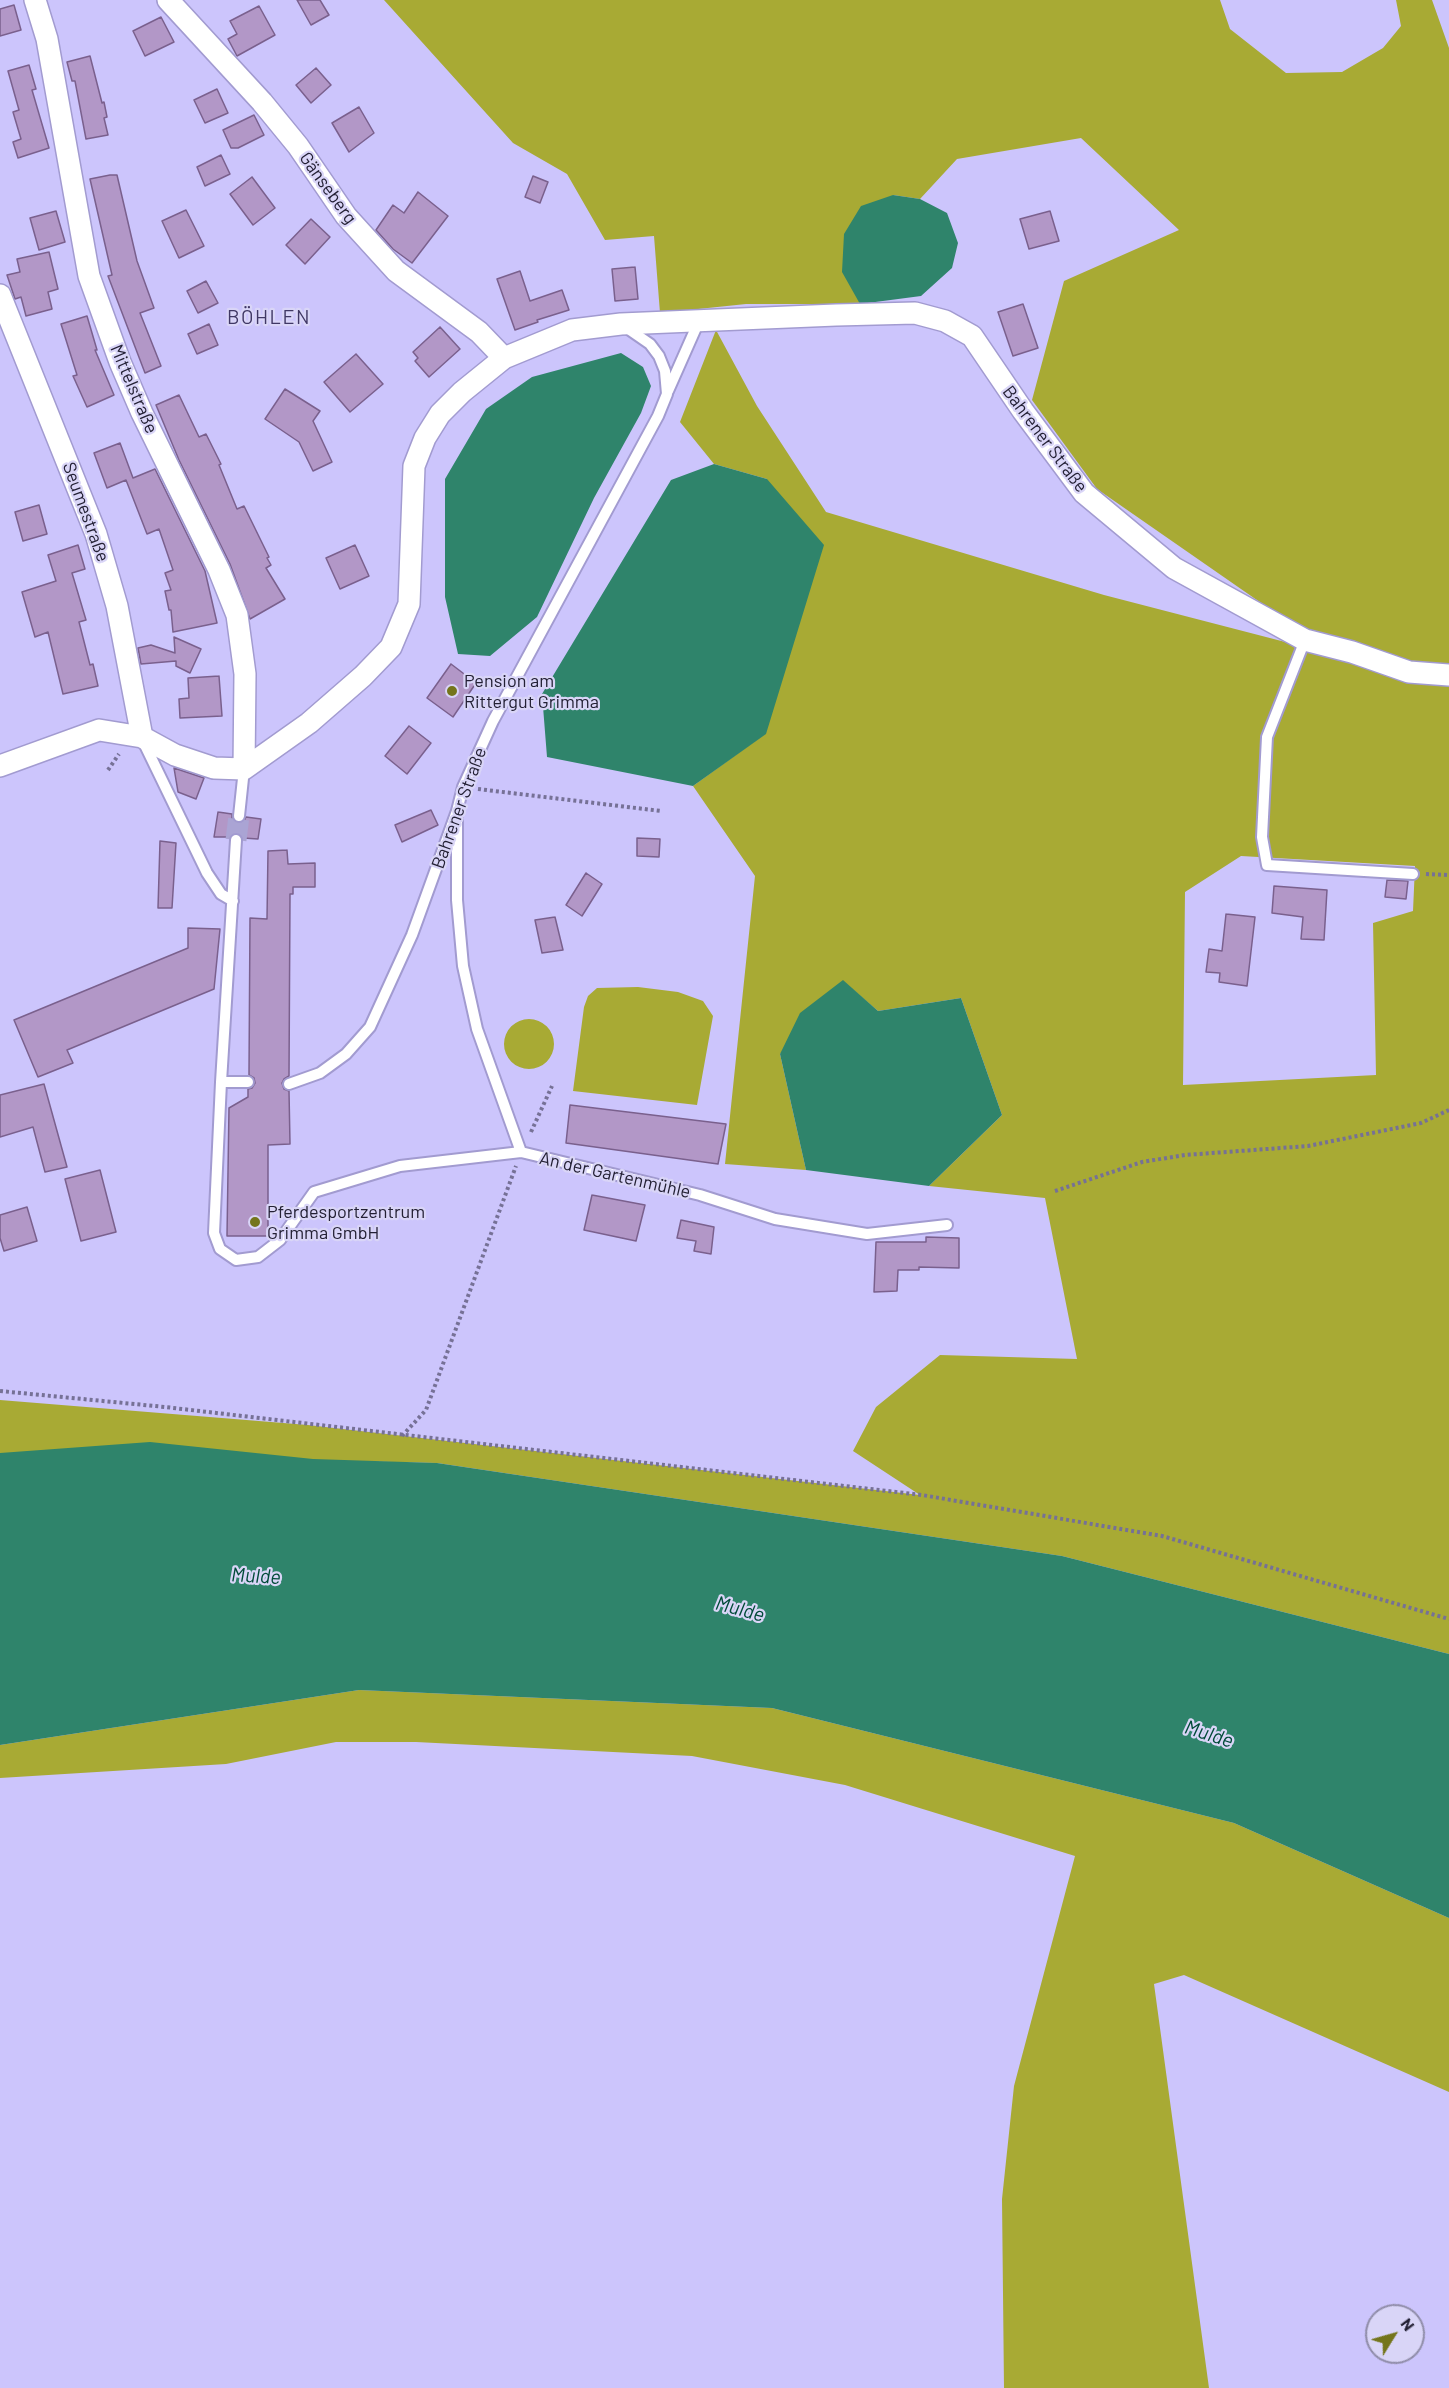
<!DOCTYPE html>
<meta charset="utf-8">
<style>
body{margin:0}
#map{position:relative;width:1449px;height:2388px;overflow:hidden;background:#ccc5fc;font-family:Barlow,sans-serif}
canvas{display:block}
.north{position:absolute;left:1365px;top:2304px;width:60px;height:60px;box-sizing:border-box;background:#d9d5f7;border:2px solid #908da9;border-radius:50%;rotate:53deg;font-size:16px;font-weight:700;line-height:24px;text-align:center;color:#232034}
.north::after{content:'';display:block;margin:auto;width:21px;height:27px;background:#74751b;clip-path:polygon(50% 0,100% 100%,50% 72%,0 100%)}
</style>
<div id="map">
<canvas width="1449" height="2388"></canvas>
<div class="north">N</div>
</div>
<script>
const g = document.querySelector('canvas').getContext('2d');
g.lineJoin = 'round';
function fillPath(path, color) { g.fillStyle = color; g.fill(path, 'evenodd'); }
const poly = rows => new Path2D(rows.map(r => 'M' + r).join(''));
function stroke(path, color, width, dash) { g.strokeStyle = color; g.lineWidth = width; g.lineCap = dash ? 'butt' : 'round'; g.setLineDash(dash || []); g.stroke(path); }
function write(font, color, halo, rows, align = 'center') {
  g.font = font + ' Barlow,sans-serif'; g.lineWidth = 4.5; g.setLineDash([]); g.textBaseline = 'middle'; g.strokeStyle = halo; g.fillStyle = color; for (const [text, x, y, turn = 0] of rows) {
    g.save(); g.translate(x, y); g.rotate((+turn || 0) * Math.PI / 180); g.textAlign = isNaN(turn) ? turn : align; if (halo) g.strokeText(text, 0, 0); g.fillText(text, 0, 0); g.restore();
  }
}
fillPath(poly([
 [384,0,1220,0,1230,29,1286,73,1342,72,1383,48,1401,26,1396,0,1432,0,1449,48,1449,1654,1062,1556,437,1463,0,1453,0,1400,308,1425,920,1495,853,1451,876,1407,940,1355,1077,1359,1045,1198,929,1186,1002,1115,961,998,878,1011,843,981,780,1054,806,1170,725,1164,755,876,693,786,766,733,767,479,714,464,680,422,716,330,757,406,826,512,1104,595,1347,658,1277,614,1097,489,1032,400,1064,281,1179,230,1081,138,957,159,920,199,893,195,860,304,746,304,660,313,654,236,605,240,567,174,513,143],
 [1241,856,1415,866,1413,911,1373,923,1376,1075,1183,1085,1185,892],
 [638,987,678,992,703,1001,713,1016,697,1105,573,1091,584,1007,588,996,597,988],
 '504 1044a25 25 0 1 1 50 0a25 25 0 1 1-50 0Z',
 [359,1690,772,1708,1234,1823,1449,1918,1449,2092,1184,1975,1154,1984,1209,2388,1004,2388,1002,2199,1014,2086,1075,1856,845,1785,692,1756,416,1742,336,1742,226,1764,0,1778,0,1745]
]), '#a8aa34');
fillPath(poly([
 [893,195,920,199,947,213,958,243,952,268,921,296,860,304,842,272,844,234,861,206],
 [621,353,643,367,651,386,641,413,594,498,537,617,490,656,458,654,445,597,445,479,486,409,532,377],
 [714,464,767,479,824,545,766,734,693,786,547,757,542,694,671,480],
 [843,980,878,1011,961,998,1002,1115,929,1186,806,1170,780,1054,800,1013],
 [150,1442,313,1459,437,1463,1062,1556,1449,1654,1449,1918,1234,1823,772,1708,359,1690,0,1745,0,1453]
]), '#2f846b');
const building = poly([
 [297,0,320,0,329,15,311,25,297,0],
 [14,5,21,30,0,36,0,9,14,5],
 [259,6,275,35,237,56,228,39,237,34,230,21,259,6],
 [161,17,174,42,145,56,133,31,161,17],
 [90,56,102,103,104,102,107,117,104,118,108,135,86,139,75,81,72,81,67,62,90,56],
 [29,65,36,89,32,90,49,148,18,158,13,142,21,139,13,112,19,110,8,71,29,65],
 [316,68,331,85,311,103,296,85,316,68],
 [217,89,228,113,205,123,194,100,217,89],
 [359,107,374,133,349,152,332,123,359,107],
 [254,115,264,135,238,148,231,148,223,130,254,115],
 [221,155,230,174,205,186,197,167,221,155],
 [110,175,117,175,137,261,154,308,140,313,161,366,145,373,108,276,112,275,90,179,110,175],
 [533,176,548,182,540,203,525,197,533,176],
 [252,177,275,208,253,225,230,194,252,177],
 [418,192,448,216,412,263,393,249,376,230,393,205,404,213,418,192],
 [186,210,204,246,179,258,162,221,186,210],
 [56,211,65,242,39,250,30,218,56,211],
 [1050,211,1059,241,1029,249,1020,219,1050,211],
 [311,219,330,237,305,264,286,245,311,219],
 [49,252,58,289,48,292,52,309,26,316,21,297,15,299,7,275,20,272,17,259,49,252],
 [635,267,638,299,615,301,612,269,635,267],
 [520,271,530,301,562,290,569,310,537,320,538,322,515,330,497,279,520,271],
 [206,281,218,303,198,313,187,291,206,281],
 [1023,304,1038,348,1013,356,998,312,1023,304],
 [87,316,97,350,95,350,114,395,87,407,73,376,77,375,61,324,87,316],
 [209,324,218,345,197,354,188,334,209,324],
 [440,327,460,349,429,377,415,361,418,358,413,352,440,327],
 [356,354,383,384,350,412,324,382,356,354],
 [285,389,320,411,313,421,332,462,313,471,299,442,265,419,285,389],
 [179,395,199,437,206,434,221,464,219,465,237,509,244,506,269,557,267,558,271,565,266,568,285,599,250,619,230,564,179,460,156,405,179,395],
 [120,443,133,478,155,469,205,571,217,623,173,632,171,610,169,610,165,591,171,590,165,573,173,570,159,529,147,534,126,480,107,488,94,453,120,443],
 [39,505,47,534,23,541,15,512,39,505],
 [78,545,85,569,72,573,86,620,79,622,90,665,93,664,98,686,63,694,48,632,35,637,22,592,56,581,48,555,78,545],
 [355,545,369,576,340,589,326,558,355,545],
 [174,637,201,649,190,673,176,666,176,661,141,664,138,648,151,645,175,653,174,637],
 [451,664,476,683,453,717,427,698,451,664],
 [219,676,222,716,180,718,179,699,189,698,188,678,219,676],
 [409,726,431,743,407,774,385,756,409,726],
 [174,768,204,778,196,799,178,792,174,768],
 [431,810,438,825,402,842,395,825,431,810],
 [218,812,232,814,232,820,238,823,243,823,246,817,261,819,258,839,243,838,237,833,232,834,229,837,214,837,218,812],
 [637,838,660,839,659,857,637,856,637,838],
 [160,841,176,843,172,908,158,908,160,841],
 [287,850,288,864,315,863,315,887,293,887,293,894,290,894,289,1076,284,1079,282,1083,284,1089,289,1091,290,1144,268,1145,268,1236,227,1236,229,1108,248,1097,248,1089,252,1088,255,1083,254,1078,249,1075,250,918,267,919,268,851,287,850],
 [586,873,602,884,582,916,566,905,586,873],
 [1387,880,1408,881,1406,899,1385,897,1387,880],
 [1274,886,1327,890,1324,940,1301,939,1303,917,1272,913,1274,886],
 [1226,914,1255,917,1247,986,1219,982,1220,973,1206,972,1209,949,1222,951,1226,914],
 [555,917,563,950,542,953,535,920,555,917],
 [188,928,220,929,214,989,67,1050,73,1063,38,1077,14,1020,188,948,188,928],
 [44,1084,67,1167,45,1172,33,1127,0,1137,0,1095,44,1084],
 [570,1105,726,1124,718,1164,566,1143,570,1105],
 [100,1170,116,1232,81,1241,65,1179,100,1170],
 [592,1195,645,1205,636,1241,584,1230,592,1195],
 [27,1207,37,1241,4,1251,0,1238,0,1215,27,1207],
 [681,1220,714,1227,711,1254,694,1251,696,1241,677,1238,681,1220],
 [926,1237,959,1238,959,1268,919,1267,919,1270,898,1270,897,1291,874,1292,876,1242,926,1242,926,1237]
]);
fillPath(building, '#b297c7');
stroke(building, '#7a608d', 1.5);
stroke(poly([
 [236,840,239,816]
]), '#aaa4d4', 21, [21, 10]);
const lane = poly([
 [668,391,699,321],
 [1305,640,1267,737,1262,837,1267,865,1413,874],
 [143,741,207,873,221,894,233,901],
 [239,816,244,769],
 [457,820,457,900,463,966,477,1029,521,1152],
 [236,840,221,1082,214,1233,220,1249,236,1260,258,1257,280,1240,314,1192,400,1166,521,1152,700,1195,775,1219,867,1234,947,1225],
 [221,1082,248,1082],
 [289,1084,320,1073,346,1054,370,1027,412,935,457,811,463,787,493,721,658,416,667,394,665,371,659,356,650,344,624,326]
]);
const street = poly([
 [35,0,47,39,89,276,120,362,142,413,219,570,237,615,245,674,244,769],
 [168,0,262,102,298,146,346,216,396,271,479,332,504,358],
 [0,295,96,534,117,606,142,737],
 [0,766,99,730,142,737,175,755,214,768,244,769,309,723,363,676,391,647,409,604,414,466,425,438,440,414,462,392,504,358,572,330,621,324,836,315,915,313,945,321,972,336,1023,411,1084,493,1174,568,1305,640,1352,652,1409,672,1449,675]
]);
stroke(lane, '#a29bd0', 14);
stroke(street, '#a29bd0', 24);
stroke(poly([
 [108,770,119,754],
 [478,789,661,811],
 [1426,874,1449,875],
 [531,1132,552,1086],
 [1055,1191,1142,1162,1185,1155,1308,1146,1421,1123,1449,1110],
 [0,1391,165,1407,922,1495,1162,1536,1449,1619],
 [402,1436,426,1410,516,1166]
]), '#767196', 4, [3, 3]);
stroke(lane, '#fff', 10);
stroke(street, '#fff', 21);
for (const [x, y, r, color] of [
 [452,691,6,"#74751b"],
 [255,1222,6,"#74751b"]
]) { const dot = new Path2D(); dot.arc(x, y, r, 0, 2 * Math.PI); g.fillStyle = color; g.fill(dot); stroke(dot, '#d9d5f7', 2); }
write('18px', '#232034', '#d9d5f7', [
 ["Gänseberg",328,188,54],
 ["Mittelstraße",134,389,67],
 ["Bahrener Straße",1045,439,53],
 ["Seumestraße",86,512,70],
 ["Bahrener Straße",459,808,-70],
 ["An der Gartenmühle",615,1175,13]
]);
write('18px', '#232034', '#d9d5f7', [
 ["Pension am",464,681],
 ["Rittergut Grimma",464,702],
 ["Pferdesportzentrum",267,1212],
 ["Grimma GmbH",267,1233]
], 'left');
g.letterSpacing = '1.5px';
write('20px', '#403865', '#d9d5f7', [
 ["BÖHLEN",269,317]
]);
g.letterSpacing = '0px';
write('italic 20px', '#004a38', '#d9d5f7', [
 ["Mulde",256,1576,3],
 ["Mulde",740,1609,15],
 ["Mulde",1209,1734,18]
]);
</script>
